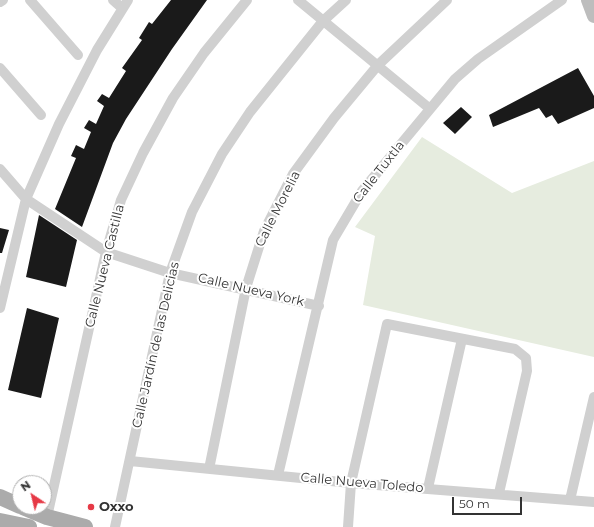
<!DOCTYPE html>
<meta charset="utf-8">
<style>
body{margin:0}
#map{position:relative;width:594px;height:527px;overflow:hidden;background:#fff;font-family:Montserrat,sans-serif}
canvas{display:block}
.north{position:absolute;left:12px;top:475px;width:40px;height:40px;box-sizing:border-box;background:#fff;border:1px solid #adadad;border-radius:50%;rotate:325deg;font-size:11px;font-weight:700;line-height:16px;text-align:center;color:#333}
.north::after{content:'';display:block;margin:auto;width:14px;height:18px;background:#e63946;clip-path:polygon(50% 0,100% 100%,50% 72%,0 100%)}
.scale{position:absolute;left:452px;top:497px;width:70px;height:18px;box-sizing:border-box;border:2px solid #333;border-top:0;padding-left:5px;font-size:12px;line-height:14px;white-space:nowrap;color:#333;-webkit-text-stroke:3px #fff;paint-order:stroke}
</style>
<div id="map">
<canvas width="594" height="527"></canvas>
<div class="north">N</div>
<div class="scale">50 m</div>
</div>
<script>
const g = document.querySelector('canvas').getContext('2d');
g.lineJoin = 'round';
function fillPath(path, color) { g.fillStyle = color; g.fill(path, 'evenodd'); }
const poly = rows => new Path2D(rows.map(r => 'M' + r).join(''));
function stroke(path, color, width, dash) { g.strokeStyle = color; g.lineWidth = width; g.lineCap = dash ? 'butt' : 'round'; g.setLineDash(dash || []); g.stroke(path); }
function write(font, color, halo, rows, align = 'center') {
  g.font = font + ' Montserrat,sans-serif'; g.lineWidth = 4; g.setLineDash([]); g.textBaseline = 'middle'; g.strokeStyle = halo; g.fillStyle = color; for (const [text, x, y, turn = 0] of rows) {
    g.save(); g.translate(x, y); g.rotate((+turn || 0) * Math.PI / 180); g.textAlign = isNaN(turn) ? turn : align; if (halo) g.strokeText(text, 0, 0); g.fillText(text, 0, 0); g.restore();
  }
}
fillPath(poly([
 [422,137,512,193,594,161,594,357,363,305,375,236,355,227]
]), '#e6ecdf');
fillPath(poly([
 [171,0,207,0,172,49,126,119,113,143,82,227,55,209,76,158,71,156,76,145,84,149,91,132,84,128,89,120,96,124,104,106,97,101,102,94,109,98,126,71,122,68,142,40,139,38,149,22,152,24],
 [578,68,594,96,594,108,558,124,552,115,546,118,539,108,493,127,489,115],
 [461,107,472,117,455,134,443,123],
 [39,215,77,240,66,287,26,277],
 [0,228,9,230,2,253,0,253],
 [27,308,59,318,41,398,8,390]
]), '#1a1a1a');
stroke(poly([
 [30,0,78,55],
 [113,0,122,8],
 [298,0,429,108],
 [0,2,3,0],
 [0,68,41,115],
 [0,169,26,199,106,252,170,273,319,306],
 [0,308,26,199,59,124,97,50,128,0],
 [130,461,351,483,594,502],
 [209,469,246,288,264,231,293,174,334,118,378,65,447,0],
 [278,475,333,240,362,191,455,79,478,59,562,0],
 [428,488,462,339],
 [570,500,594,397],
 [47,517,106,252,121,200,143,153,173,98,204,53,247,0],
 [115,527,170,273,192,212,222,154,250,112,323,21,346,0],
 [348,527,351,483,387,324,515,349,526,358,527,371,499,493]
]), '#d0d0d0', 10);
stroke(poly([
 [588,0,594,16]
]), '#bdbdbd', 14);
stroke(poly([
 [0,497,20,506],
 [23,507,47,517,85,527],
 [0,521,29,527]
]), '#ababab', 16);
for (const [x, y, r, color] of [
 [91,507,4,"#e63946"]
]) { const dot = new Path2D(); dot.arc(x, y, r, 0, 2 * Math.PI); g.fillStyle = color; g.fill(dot); stroke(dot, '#fff', 1.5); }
write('13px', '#333', '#fff', [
 ["Calle Tuxtla",379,172,-52],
 ["Calle Morelia",278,209,-63],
 ["Calle Nueva Castilla",105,266,-76],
 ["Calle Nueva York",251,290,13],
 ["Calle Jardín de las Delicias",156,345,-77],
 ["Calle Nueva Toledo",362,483,5]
]);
write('bold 13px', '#333', '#fff', [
 ["Oxxo",99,507]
], 'left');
</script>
